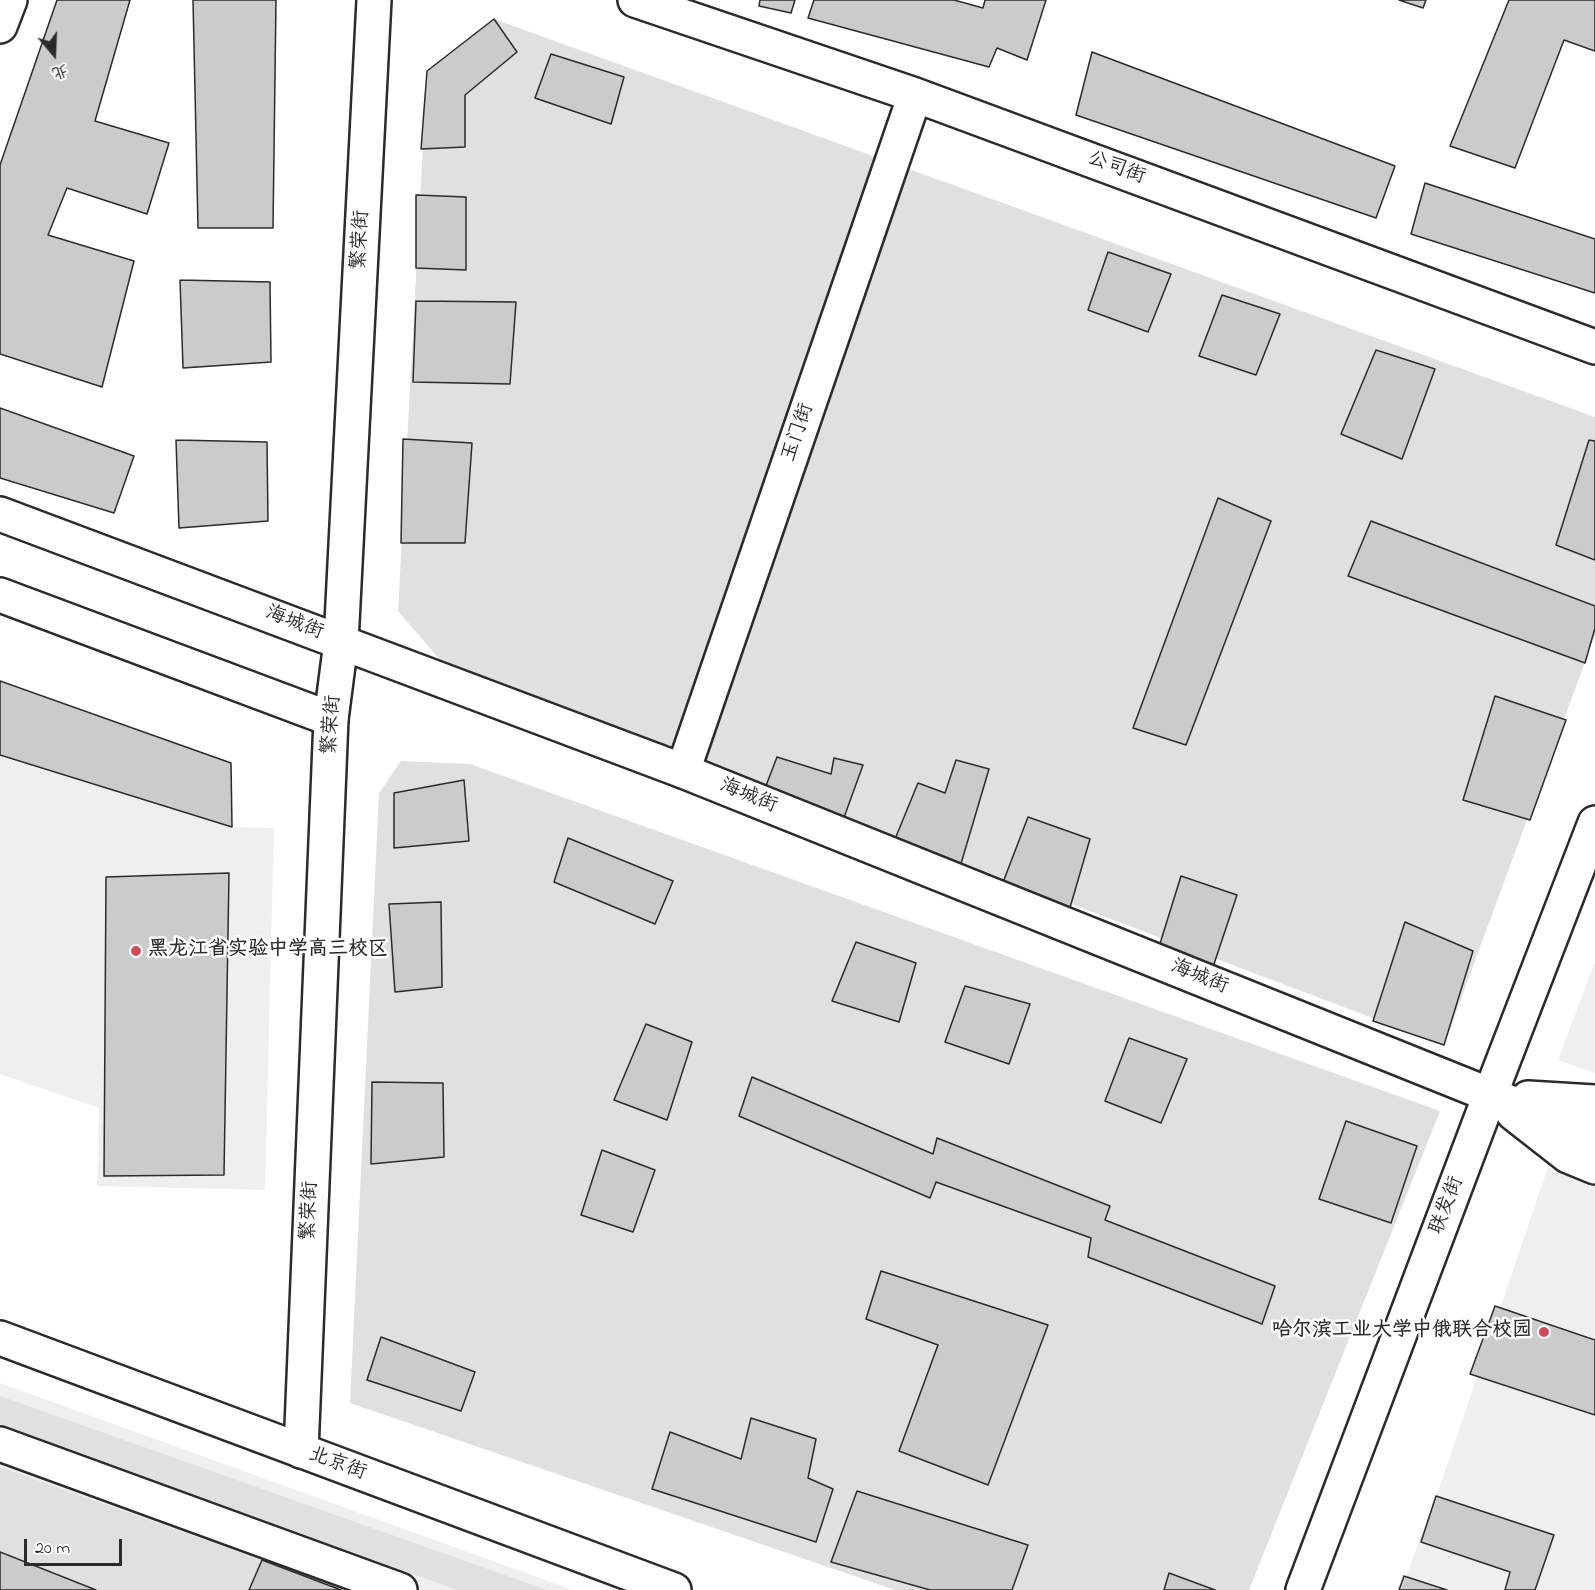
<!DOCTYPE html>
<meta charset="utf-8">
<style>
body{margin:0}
#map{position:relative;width:1595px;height:1590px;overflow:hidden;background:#fff;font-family:"Indie Flower","LXGW WenKai TC",sans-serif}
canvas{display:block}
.north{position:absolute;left:24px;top:24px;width:60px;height:60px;-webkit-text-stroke:4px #fff;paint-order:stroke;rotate:161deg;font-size:16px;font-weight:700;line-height:24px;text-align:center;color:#2b2b2b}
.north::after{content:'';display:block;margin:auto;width:21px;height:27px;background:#2b2b2b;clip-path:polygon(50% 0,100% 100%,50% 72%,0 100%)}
.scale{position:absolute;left:24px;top:1539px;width:98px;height:27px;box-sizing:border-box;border:3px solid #2b2b2b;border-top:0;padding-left:8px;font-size:18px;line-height:21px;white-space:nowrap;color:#2b2b2b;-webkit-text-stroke:4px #fff;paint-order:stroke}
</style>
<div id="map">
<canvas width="1595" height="1590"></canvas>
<div class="north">北</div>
<div class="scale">20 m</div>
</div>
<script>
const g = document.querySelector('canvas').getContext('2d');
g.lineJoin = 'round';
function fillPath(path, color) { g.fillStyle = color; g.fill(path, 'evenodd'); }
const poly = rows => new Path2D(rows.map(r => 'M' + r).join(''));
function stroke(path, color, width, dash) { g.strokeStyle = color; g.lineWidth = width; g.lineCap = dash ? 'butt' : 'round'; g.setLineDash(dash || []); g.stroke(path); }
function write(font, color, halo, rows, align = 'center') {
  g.font = font + ' "Indie Flower","LXGW WenKai TC",sans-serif'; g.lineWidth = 5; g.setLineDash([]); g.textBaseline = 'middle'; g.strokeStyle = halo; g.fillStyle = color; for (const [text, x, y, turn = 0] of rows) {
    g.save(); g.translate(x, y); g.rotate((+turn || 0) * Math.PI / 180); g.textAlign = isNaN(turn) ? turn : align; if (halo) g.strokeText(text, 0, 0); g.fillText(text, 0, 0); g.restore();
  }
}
fillPath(poly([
 [0,746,232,827,274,828,265,1190,97,1186,99,1108,0,1074],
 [1595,962,1595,1073,1558,1060],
 [1548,1167,1595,1184,1595,1590,1401,1590,1442,1480],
 [0,1383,573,1590,0,1590]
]), '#efefef');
fillPath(poly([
 [494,19,1595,417,1595,635,1444,1045,447,668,398,611,427,71],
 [401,761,470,764,1440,1111,1249,1590,895,1590,350,1403,379,793],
 [0,1396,547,1590,457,1590,0,1424],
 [0,1467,262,1560,249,1590,96,1590,0,1552]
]), '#e0e0e0');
const building = poly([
 [57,0,130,0,95,121,169,143,147,214,67,188,48,235,134,261,102,387,0,354,0,165,57,0],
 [193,0,276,0,273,228,198,228,193,0],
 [760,0,795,0,791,13,759,6,760,0],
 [814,0,954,0,983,8,985,0,1046,0,1027,60,997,48,989,67,808,18,814,0],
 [1399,0,1426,0,1423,8,1399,0],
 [1509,0,1595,0,1595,51,1564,40,1515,168,1450,146,1509,0],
 [494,19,517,52,465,95,465,147,421,149,427,71,494,19],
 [1092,52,1395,166,1376,218,1076,115,1092,52],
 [551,54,624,77,611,124,535,98,551,54],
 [1425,183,1595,239,1595,293,1411,234,1425,183],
 [416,195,466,197,466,270,416,268,416,195],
 [1108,252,1171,274,1148,332,1088,310,1108,252],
 [180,280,270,282,271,362,183,368,180,280],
 [1222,295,1280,314,1256,375,1199,356,1222,295],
 [416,301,516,302,510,384,413,382,416,301],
 [1376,350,1435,369,1402,459,1341,434,1376,350],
 [0,408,134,456,114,513,0,478,0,408],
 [403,439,472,443,465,543,401,543,403,439],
 [176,440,267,442,268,521,179,528,176,440],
 [1589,440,1595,441,1595,560,1556,545,1589,440],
 [1218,498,1271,521,1186,745,1133,728,1218,498],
 [1371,521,1595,606,1595,628,1585,663,1348,576,1371,521],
 [0,681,231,763,232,827,0,755,0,681],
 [1495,696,1566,720,1530,820,1463,800,1495,696],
 [777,757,831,774,834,758,863,765,842,823,764,791,777,757],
 [956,760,989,769,960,867,893,844,918,783,945,793,956,760],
 [464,780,469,841,394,848,394,793,464,780],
 [1028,817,1090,839,1069,911,1002,885,1028,817],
 [568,838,673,881,655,924,554,882,568,838],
 [229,873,224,1175,104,1176,106,877,229,873],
 [1181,876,1237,895,1212,970,1158,950,1181,876],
 [441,902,442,987,395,992,389,904,441,902],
 [1405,922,1473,951,1444,1045,1373,1021,1405,922],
 [856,942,916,963,899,1022,832,1001,856,942],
 [965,986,1030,1004,1009,1064,945,1042,965,986],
 [646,1024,692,1042,667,1120,614,1100,646,1024],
 [1129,1038,1187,1059,1161,1123,1105,1101,1129,1038],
 [752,1077,933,1154,937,1138,1110,1206,1105,1220,1275,1286,1262,1324,1088,1257,1091,1238,936,1182,930,1198,739,1116,752,1077],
 [372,1082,443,1083,444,1157,371,1164,372,1082],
 [1346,1121,1417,1146,1391,1223,1319,1199,1346,1121],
 [602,1150,655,1170,633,1232,581,1215,602,1150],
 [881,1271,1048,1325,988,1485,899,1451,938,1345,866,1319,881,1271],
 [1495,1306,1595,1340,1595,1415,1470,1374,1495,1306],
 [381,1337,475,1372,461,1411,367,1380,381,1337],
 [751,1418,816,1439,808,1478,833,1489,816,1542,652,1489,670,1432,741,1459,751,1418],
 [857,1491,1028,1545,1012,1590,930,1590,831,1562,857,1491],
 [1436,1496,1554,1535,1535,1590,1505,1590,1510,1572,1421,1542,1436,1496],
 [0,1552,96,1590,0,1590,0,1552],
 [262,1560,341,1590,249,1590,262,1560],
 [1169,1573,1215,1590,1164,1590,1169,1573],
 [1404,1576,1447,1590,1399,1590,1404,1576]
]);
fillPath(building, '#cbcbcb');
stroke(building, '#2b2b2b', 1.5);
const minor = poly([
 [635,0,915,95,1595,347],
 [0,26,10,0],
 [683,771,915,95],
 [0,1444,400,1590],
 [301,1451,331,719,341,642,374,0],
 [1303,1590,1490,1095,1595,823]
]);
const major = poly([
 [0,514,683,771,1490,1095,1595,1133],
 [0,595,331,719],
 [1528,1098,1595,1102],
 [1513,1113,1568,1156,1595,1167],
 [0,1338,674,1590]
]);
stroke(minor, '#2b2b2b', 38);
stroke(major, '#2b2b2b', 38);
stroke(minor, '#fff', 33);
stroke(major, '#fff', 33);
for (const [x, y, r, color] of [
 [136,951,6,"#d1495b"],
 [1544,1332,6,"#d1495b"]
]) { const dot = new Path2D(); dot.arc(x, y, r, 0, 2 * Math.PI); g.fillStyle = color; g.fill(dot); stroke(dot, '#fff', 2); }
write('20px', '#2b2b2b', '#fff', [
 ["公司街",1116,169,20],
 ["繁荣街",362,240,-87],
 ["玉门街",799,433,-71],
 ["海城街",294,624,21],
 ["繁荣街",333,725,-86],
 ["海城街",748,797,22],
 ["海城街",1199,978,22],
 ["联发街",1448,1206,-69],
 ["繁荣街",311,1211,-88],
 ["北京街",337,1465,20]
]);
write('bold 20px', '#2b2b2b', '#fff', [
 ["黑龙江省实验中学高三校区",148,951],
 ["哈尔滨工业大学中俄联合校园",1532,1332,"right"]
], 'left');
</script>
